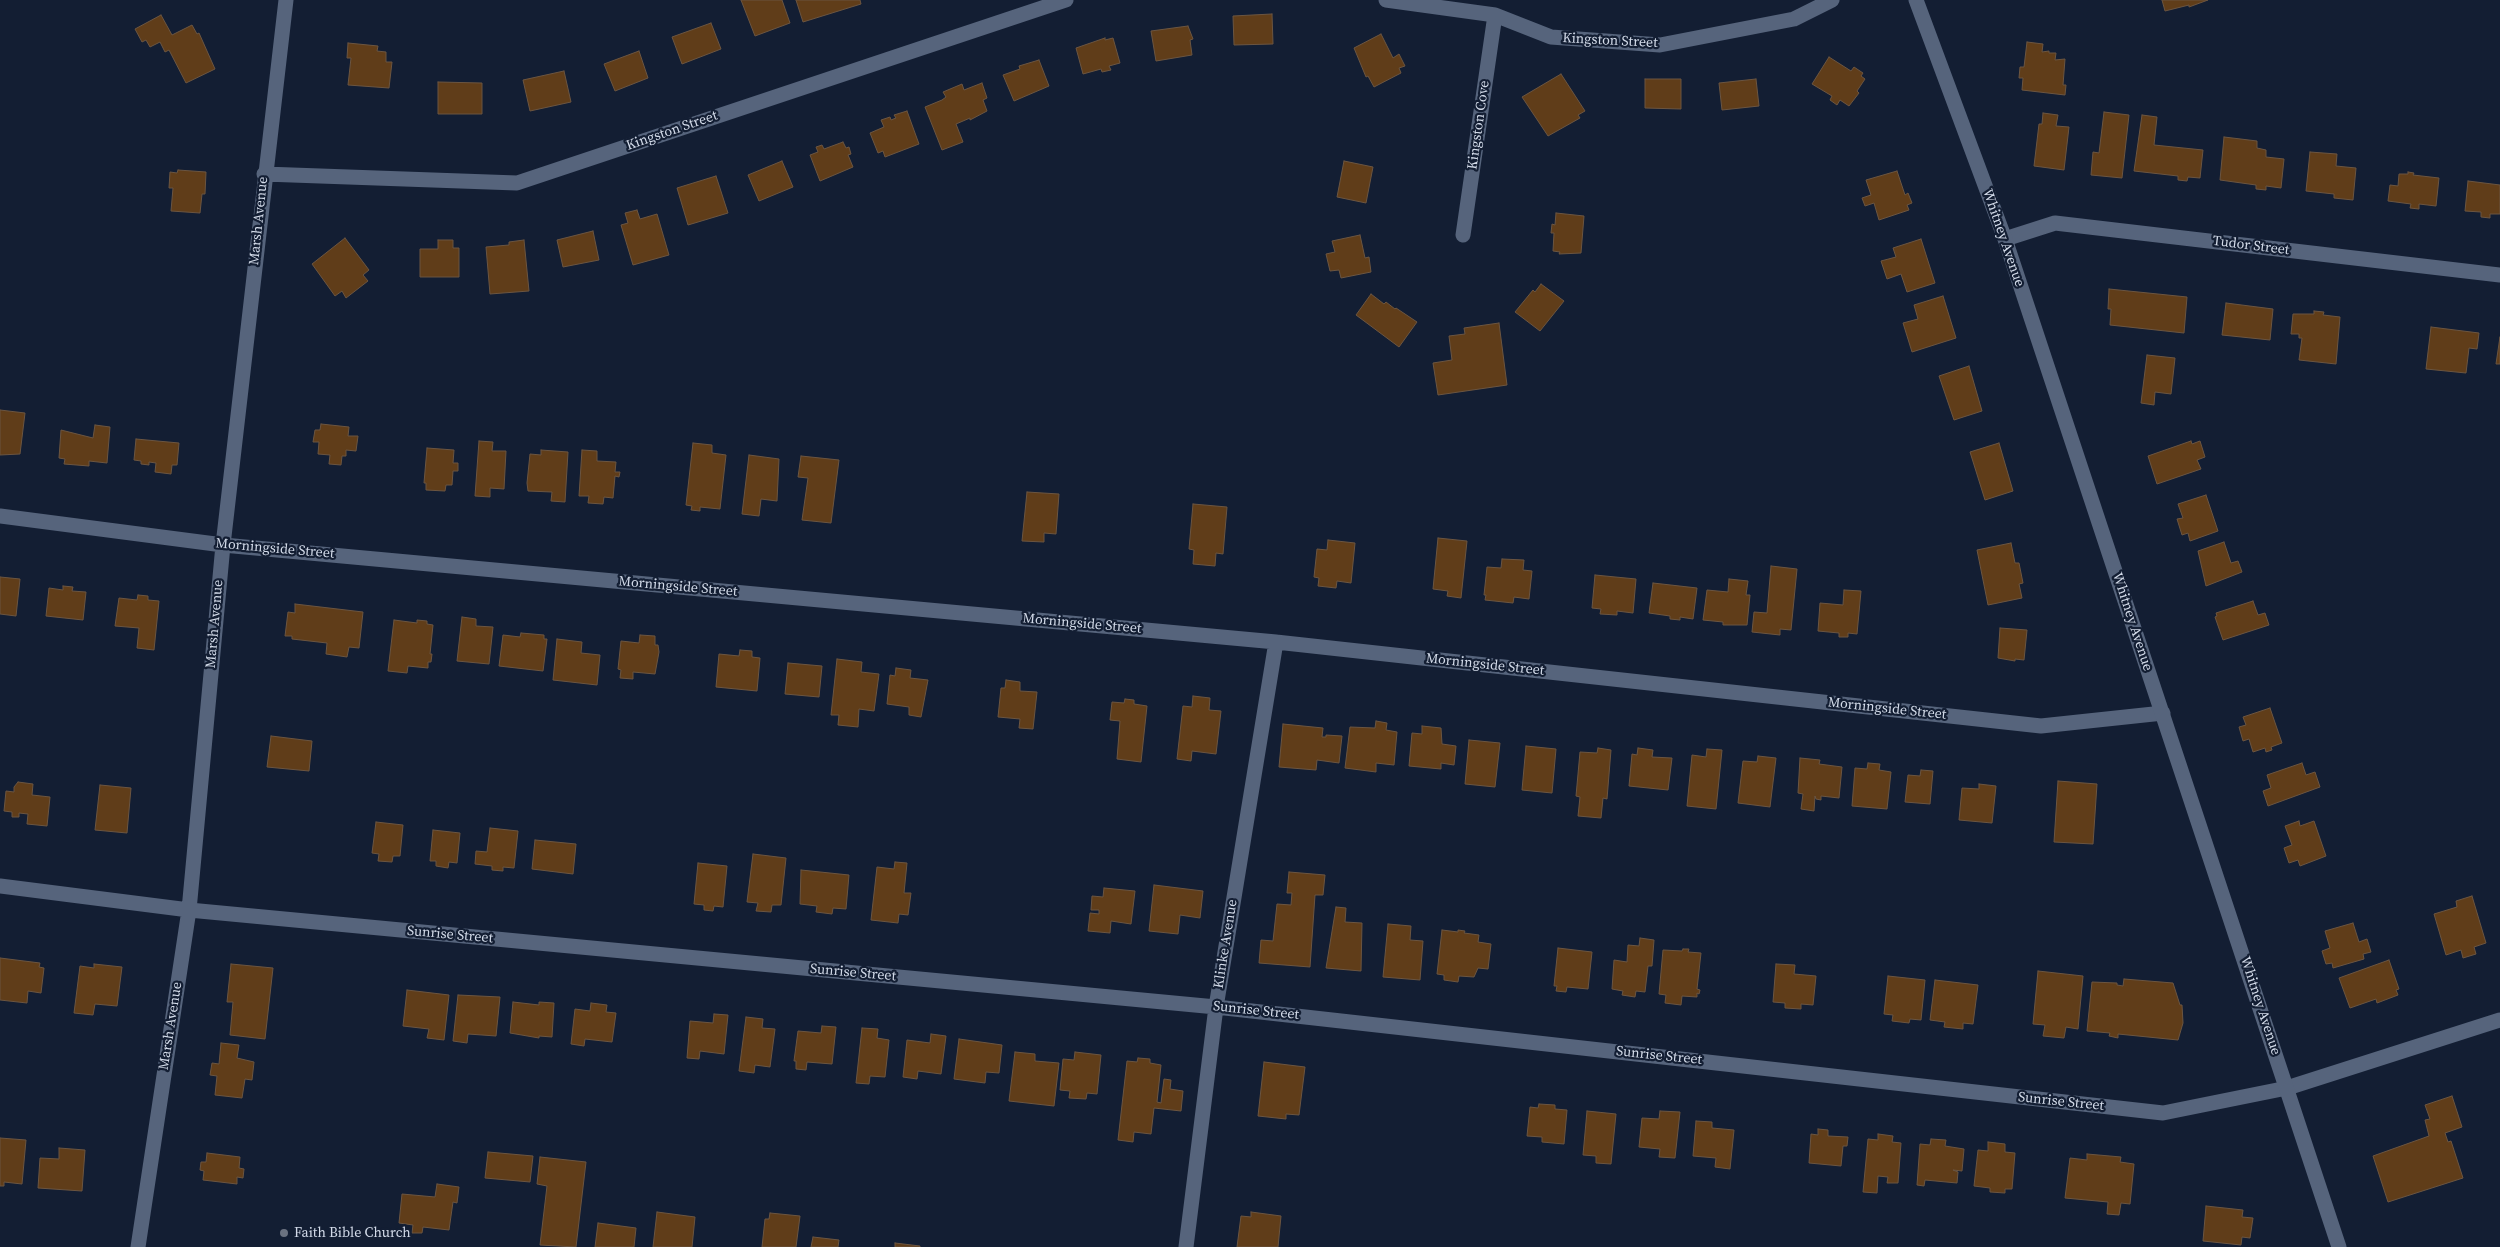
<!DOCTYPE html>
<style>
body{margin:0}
canvas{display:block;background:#131e33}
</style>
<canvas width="2500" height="1247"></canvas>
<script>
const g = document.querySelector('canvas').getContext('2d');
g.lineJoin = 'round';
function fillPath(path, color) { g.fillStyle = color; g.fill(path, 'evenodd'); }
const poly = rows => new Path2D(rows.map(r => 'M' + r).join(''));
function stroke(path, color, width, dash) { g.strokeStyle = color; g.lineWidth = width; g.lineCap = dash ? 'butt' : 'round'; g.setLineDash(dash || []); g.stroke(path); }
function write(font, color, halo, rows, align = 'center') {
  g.font = font + ' "Source Serif 4",serif'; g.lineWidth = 4.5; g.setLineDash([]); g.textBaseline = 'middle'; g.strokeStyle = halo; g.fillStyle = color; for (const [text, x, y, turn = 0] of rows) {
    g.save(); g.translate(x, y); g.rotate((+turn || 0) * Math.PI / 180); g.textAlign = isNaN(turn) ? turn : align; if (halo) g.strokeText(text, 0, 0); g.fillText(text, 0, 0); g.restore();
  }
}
const building = poly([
 [741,0,782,0,790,23,755,36,741,0],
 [796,0,860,0,861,4,803,22,796,0],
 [2162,0,2208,0,2189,7,2189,5,2165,11,2162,0],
 [1272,14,1273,44,1234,45,1233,16,1272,14],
 [161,15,172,35,192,25,197,34,199,33,215,69,186,83,169,50,165,52,160,42,150,47,146,40,142,42,135,29,161,15],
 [711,23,721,49,682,64,672,37,711,23],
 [1188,26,1193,39,1190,40,1192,55,1156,61,1151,31,1188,26],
 [1381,34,1393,58,1399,54,1405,66,1399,68,1401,73,1374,87,1368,76,1366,77,1354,48,1381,34],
 [1105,38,1105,40,1113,38,1120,63,1109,66,1111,70,1102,72,1101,69,1083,74,1076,48,1105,38],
 [2027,42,2043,44,2042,52,2049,51,2049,53,2056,53,2055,60,2065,59,2063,85,2066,85,2065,95,2022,90,2023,78,2019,78,2020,67,2024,67,2027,42],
 [348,43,378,46,377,51,386,52,386,62,392,62,389,88,348,85,351,58,347,58,348,43],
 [639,51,648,78,615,91,604,64,639,51],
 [1829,57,1851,71,1854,67,1863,73,1861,76,1865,79,1857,91,1859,93,1849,106,1840,100,1837,105,1830,100,1832,96,1812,84,1829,57],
 [1039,60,1049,86,1014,101,1003,75,1020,69,1019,66,1039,60],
 [564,71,571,102,530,111,523,80,564,71],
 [1561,74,1585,111,1578,115,1580,118,1548,136,1522,97,1561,74],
 [1645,79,1681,79,1681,109,1645,108,1645,79],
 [1756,79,1759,106,1722,110,1719,83,1756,79],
 [438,82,482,83,482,114,438,114,438,82],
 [982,83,987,98,983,100,987,111,970,120,970,118,956,124,963,142,942,150,925,107,942,100,946,97,943,92,962,84,964,90,982,83],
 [907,111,919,144,885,157,883,151,878,153,870,133,884,127,881,120,890,117,891,120,896,118,894,115,907,111],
 [2104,112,2129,115,2122,178,2091,175,2093,152,2099,153,2104,112],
 [2043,113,2058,115,2056,126,2069,127,2064,170,2034,166,2039,124,2042,124,2043,113],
 [2142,115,2157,117,2154,145,2203,150,2200,178,2188,177,2187,181,2178,180,2178,176,2134,171,2142,115],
 [2224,137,2257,141,2257,148,2266,150,2266,157,2284,159,2281,188,2266,186,2266,190,2256,189,2256,185,2220,180,2224,137],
 [843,142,846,148,849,147,851,154,848,155,853,167,820,181,810,155,818,152,816,147,822,145,824,149,843,142],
 [2310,152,2337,154,2336,166,2356,168,2353,200,2334,198,2334,194,2306,191,2310,152],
 [782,161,793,187,759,201,748,175,782,161],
 [1344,161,1373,167,1366,203,1337,197,1344,161],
 [178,170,206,172,205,194,202,194,200,213,171,211,173,188,169,188,170,172,177,173,178,170],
 [1897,171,1905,195,1908,193,1912,203,1907,205,1909,210,1879,220,1874,203,1865,206,1862,198,1871,195,1866,180,1897,171],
 [2408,172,2414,173,2413,175,2439,178,2436,206,2419,204,2419,209,2410,208,2411,204,2388,201,2390,185,2398,186,2399,174,2408,174,2408,172],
 [716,176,728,213,688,225,677,188,716,176],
 [2468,181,2500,185,2500,214,2490,214,2490,218,2481,217,2481,212,2465,211,2468,181],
 [637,210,640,219,657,214,669,255,633,265,621,225,628,223,625,213,637,210],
 [1556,213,1584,216,1581,253,1559,254,1560,252,1553,251,1554,233,1551,233,1552,224,1555,225,1556,213],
 [593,231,599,260,563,267,557,240,593,231],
 [1360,235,1365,258,1369,257,1371,272,1341,278,1339,270,1330,271,1326,254,1335,252,1332,241,1360,235],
 [345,238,369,270,363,275,368,281,346,298,342,291,335,296,312,264,345,238],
 [1921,239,1935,283,1907,292,1901,274,1887,279,1881,261,1896,257,1893,248,1921,239],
 [438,240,453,240,453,248,459,248,459,277,420,277,420,249,438,249,438,240],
 [524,240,529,291,490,294,486,247,509,245,509,242,524,240],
 [1541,284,1564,301,1540,331,1515,312,1533,290,1535,292,1541,284],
 [2109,289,2187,297,2184,333,2110,325,2111,309,2108,309,2109,289],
 [1371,294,1384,304,1386,302,1395,309,1396,308,1417,322,1399,347,1356,315,1371,294],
 [1943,296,1956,338,1912,352,1903,323,1918,319,1914,305,1943,296],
 [2226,303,2273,309,2270,340,2222,335,2226,303],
 [2314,311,2324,312,2323,315,2340,317,2336,364,2299,360,2302,338,2299,338,2299,334,2291,334,2293,314,2314,314,2314,311],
 [1499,323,1507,385,1438,395,1433,363,1452,360,1449,336,1465,334,1464,328,1499,323],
 [2431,327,2479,333,2477,349,2469,348,2466,373,2426,369,2431,327],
 [2500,337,2500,364,2496,364,2500,337],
 [2147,355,2175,358,2171,394,2155,392,2154,405,2141,403,2147,355],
 [1969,366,1982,411,1954,420,1939,376,1969,366],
 [0,410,25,413,20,454,0,455,0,410],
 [321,424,349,427,348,436,358,436,356,451,346,450,346,456,342,456,341,465,329,464,330,455,318,454,319,442,313,442,315,430,320,430,321,424],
 [95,425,110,427,107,463,89,461,89,466,64,464,65,459,59,458,61,430,93,438,95,425],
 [136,439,179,443,177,465,172,465,171,474,155,472,156,463,149,462,149,465,141,464,141,461,134,460,136,439],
 [479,441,493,442,492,451,506,451,504,489,490,488,490,497,475,496,479,441],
 [2191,441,2192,444,2200,441,2205,457,2197,460,2201,469,2157,484,2148,456,2191,441],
 [693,443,712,445,712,453,726,455,720,509,700,507,700,511,691,510,692,506,686,505,693,443],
 [1999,443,2013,491,1985,500,1970,452,1999,443],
 [427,448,454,450,453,463,458,463,458,471,453,471,452,485,446,485,445,491,426,490,426,483,424,483,427,448],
 [541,450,568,452,565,502,551,501,552,492,528,491,527,483,530,454,541,455,541,450],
 [582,450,597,451,597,461,616,462,615,472,620,472,619,477,615,476,613,498,604,497,603,504,588,503,589,496,579,496,582,450],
 [749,455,779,459,777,501,761,499,759,516,742,514,749,455],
 [801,456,839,460,831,523,802,520,808,478,798,477,801,456],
 [1027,492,1059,494,1056,534,1044,533,1044,542,1022,541,1027,492],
 [2206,495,2218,531,2190,541,2188,533,2182,535,2177,519,2183,518,2178,504,2206,495],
 [1193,504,1227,507,1223,554,1216,553,1215,566,1193,564,1194,550,1189,549,1193,504],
 [1438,538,1467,541,1461,598,1447,596,1448,591,1433,589,1438,538],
 [1328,540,1355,543,1351,583,1337,581,1336,588,1318,586,1319,578,1314,577,1317,549,1327,550,1328,540],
 [2224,542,2231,563,2238,561,2242,572,2206,586,2198,551,2224,542],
 [2011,543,2015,563,2019,563,2023,583,2019,584,2022,598,1988,605,1977,550,2011,543],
 [1502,559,1524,560,1523,570,1532,571,1529,599,1514,597,1513,603,1485,600,1486,595,1484,595,1487,567,1501,568,1502,559],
 [1771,566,1797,569,1791,630,1780,629,1780,635,1752,632,1754,612,1767,613,1771,566],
 [1595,575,1636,579,1633,613,1617,611,1617,615,1600,614,1601,609,1592,608,1595,575],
 [0,577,20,579,16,616,0,614,0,577],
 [1729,579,1748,581,1746,595,1750,595,1747,625,1723,625,1723,622,1703,620,1707,590,1728,592,1729,579],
 [1653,583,1697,588,1693,619,1680,617,1680,620,1670,619,1670,616,1649,613,1653,583],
 [63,586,73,587,72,591,86,592,83,620,46,616,49,588,63,590,63,586],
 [1844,590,1861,591,1857,634,1848,633,1848,637,1839,637,1839,633,1818,631,1820,603,1843,605,1844,590],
 [138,595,148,596,148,600,159,601,154,650,137,648,139,628,115,626,119,598,137,600,138,595],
 [2253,601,2258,615,2265,613,2269,625,2223,640,2215,617,2217,616,2216,613,2253,601],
 [295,604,363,612,359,648,349,647,347,657,326,654,327,643,292,639,292,636,285,636,288,612,295,613,295,604],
 [462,617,476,619,476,626,493,627,489,664,457,661,462,617],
 [394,620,417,623,417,620,427,621,427,624,433,625,430,654,432,654,431,662,428,662,428,668,408,666,407,673,388,671,394,620],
 [2000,628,2027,630,2024,660,2015,659,2015,661,1998,658,2000,628],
 [521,633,544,635,544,639,547,639,543,671,499,666,503,635,520,637,521,633],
 [640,635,655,636,655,645,658,645,659,652,655,674,633,672,633,679,620,678,621,670,618,669,621,641,639,643,640,635],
 [557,639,582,642,581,653,600,655,597,685,553,680,557,639],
 [740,650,752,651,752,657,760,658,757,691,716,687,719,654,739,656,740,650],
 [837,659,862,662,861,672,879,674,874,711,859,709,858,727,838,725,839,715,831,715,837,659],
 [788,663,822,666,819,697,785,694,788,663],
 [896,668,911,670,910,678,928,680,921,717,909,715,909,707,887,704,890,675,895,676,896,668],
 [1006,680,1020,682,1020,691,1037,692,1033,729,1019,728,1020,719,998,717,1001,688,1005,688,1006,680],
 [1193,696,1210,698,1209,710,1221,711,1216,754,1192,751,1191,761,1177,759,1183,706,1192,707,1193,696],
 [1125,699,1134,700,1134,704,1147,706,1141,762,1117,759,1120,721,1110,720,1112,702,1124,703,1125,699],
 [2270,708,2282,743,2271,747,2272,750,2266,752,2265,748,2253,752,2249,739,2243,741,2239,727,2246,725,2243,717,2270,708],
 [1376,721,1387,723,1386,730,1397,732,1394,765,1376,763,1376,772,1345,768,1350,727,1375,728,1376,721],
 [1283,724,1323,728,1322,737,1326,737,1326,735,1342,736,1339,763,1317,760,1316,770,1279,767,1283,724],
 [1422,726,1441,728,1442,744,1456,746,1454,765,1441,763,1441,769,1409,766,1412,733,1422,734,1422,726],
 [271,736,312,741,309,771,267,767,271,736],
 [1469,740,1500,743,1495,787,1465,784,1469,740],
 [1526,746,1556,749,1552,793,1522,790,1526,746],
 [1598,748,1611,750,1607,799,1603,798,1601,818,1578,816,1580,797,1576,796,1580,752,1597,753,1598,748],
 [1638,748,1653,750,1652,757,1672,758,1668,790,1629,786,1632,754,1637,755,1638,748],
 [1707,749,1722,750,1716,809,1687,806,1692,755,1706,757,1707,749],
 [1758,756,1776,758,1770,807,1738,803,1743,761,1757,762,1758,756],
 [1800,758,1820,760,1819,764,1842,767,1839,798,1821,796,1821,800,1816,799,1815,796,1814,811,1801,809,1803,794,1798,793,1800,758],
 [1868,763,1880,764,1879,770,1891,772,1887,809,1852,806,1855,768,1867,769,1868,763],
 [2302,763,2306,775,2315,772,2320,787,2268,806,2263,791,2271,788,2267,775,2302,763],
 [1921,770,1933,771,1930,804,1905,802,1908,775,1920,776,1921,770],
 [2058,781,2097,784,2093,844,2054,842,2058,781],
 [18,782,33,784,32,795,50,797,47,826,27,824,28,814,19,813,19,817,12,817,12,812,4,811,6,791,14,792,14,787,18,782],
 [1979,784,1996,786,1992,823,1959,820,1962,788,1979,789,1979,784],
 [100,785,131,788,127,833,95,830,100,785],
 [2299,821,2300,826,2314,821,2326,856,2300,866,2298,860,2289,863,2284,848,2292,845,2285,826,2299,821],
 [376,822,403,825,400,856,393,856,392,862,378,861,379,854,372,853,376,822],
 [490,828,518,831,514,868,503,867,503,871,492,870,492,866,475,864,476,851,487,852,490,828],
 [433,830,460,833,457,863,449,862,448,868,436,866,436,861,430,861,433,830],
 [535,840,576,844,573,874,532,869,535,840],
 [753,854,786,858,781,905,772,905,771,912,756,911,758,903,747,902,753,854],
 [895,862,907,863,904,893,911,893,908,915,899,914,898,923,871,920,877,867,894,869,895,862],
 [698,863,727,866,723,907,714,906,713,911,704,910,704,905,694,904,698,863],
 [801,870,849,875,846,909,833,908,832,914,816,912,817,906,800,904,801,870],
 [1289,872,1325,875,1323,895,1315,895,1310,967,1259,963,1261,940,1273,941,1277,904,1291,905,1292,893,1287,893,1289,872],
 [1154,885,1203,891,1200,918,1180,915,1178,934,1149,931,1154,885],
 [1104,888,1135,891,1131,924,1111,921,1110,933,1088,931,1090,913,1099,914,1099,910,1091,910,1092,896,1103,897,1104,888],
 [2472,896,2486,943,2474,947,2476,954,2463,958,2461,950,2446,955,2434,914,2457,907,2456,901,2472,896],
 [1336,907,1346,908,1345,922,1362,923,1361,971,1326,968,1336,907],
 [2353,923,2359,942,2367,939,2371,952,2363,954,2364,959,2333,968,2332,963,2326,964,2322,951,2330,948,2325,931,2353,923],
 [1388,924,1411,926,1410,940,1423,941,1420,980,1383,977,1388,924],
 [1442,930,1458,932,1458,930,1465,931,1464,933,1479,935,1478,942,1491,944,1488,969,1478,968,1474,977,1459,976,1458,982,1444,980,1444,975,1437,974,1442,930],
 [1640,938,1654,940,1652,966,1648,966,1645,992,1636,991,1635,997,1622,995,1623,991,1612,989,1614,960,1627,962,1628,945,1639,946,1640,938],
 [1558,948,1592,952,1588,989,1567,987,1566,992,1556,991,1557,986,1554,986,1558,948],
 [1683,949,1689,949,1688,952,1701,953,1697,989,1700,990,1699,994,1697,993,1697,997,1682,996,1681,1005,1665,1003,1666,995,1659,994,1663,950,1682,951,1683,949],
 [0,958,40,963,39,967,44,968,41,993,28,991,27,1003,0,1000,0,958],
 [2389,960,2399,989,2396,990,2398,995,2377,1003,2376,999,2350,1008,2339,978,2389,960],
 [94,964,122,967,117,1006,95,1004,93,1015,74,1013,80,966,94,968,94,964],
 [231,964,273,968,265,1039,230,1035,233,1002,227,1002,231,964],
 [1776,964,1795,965,1794,974,1816,976,1813,1005,1801,1004,1801,1009,1785,1008,1785,1003,1773,1002,1776,964],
 [2038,971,2083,976,2078,1029,2066,1027,2064,1038,2043,1036,2045,1025,2033,1024,2038,971],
 [1888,976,1925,980,1921,1020,1910,1019,1909,1023,1892,1021,1893,1015,1884,1014,1888,976],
 [2124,979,2173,983,2180,1005,2182,1005,2183,1023,2178,1040,2118,1034,2118,1038,2109,1036,2110,1033,2087,1031,2092,982,2117,983,2117,985,2123,986,2124,979],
 [1935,980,1978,985,1973,1024,1963,1023,1963,1029,1944,1027,1945,1022,1930,1020,1935,980],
 [407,990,449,995,444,1040,427,1038,429,1029,403,1026,407,990],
 [458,995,500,997,496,1036,468,1034,467,1043,453,1041,458,995],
 [513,1002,539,1005,539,1002,554,1003,552,1037,539,1036,539,1038,510,1033,513,1002],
 [591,1003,607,1005,606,1012,616,1013,612,1042,585,1039,584,1046,571,1044,575,1009,590,1011,591,1003],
 [714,1014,728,1015,724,1054,700,1051,699,1059,687,1058,690,1021,713,1023,714,1014],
 [746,1017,763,1019,762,1028,775,1029,770,1067,755,1065,754,1073,739,1071,746,1017],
 [822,1026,836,1027,832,1064,807,1062,806,1070,796,1069,796,1061,794,1061,798,1031,821,1033,822,1026],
 [862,1028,878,1029,877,1038,889,1040,885,1077,870,1076,869,1084,856,1083,862,1028],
 [931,1034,946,1036,941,1074,918,1071,917,1079,903,1077,907,1040,930,1043,931,1034],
 [959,1039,1002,1045,999,1073,986,1072,985,1083,954,1079,959,1039],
 [221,1043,239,1045,237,1058,254,1062,252,1080,245,1079,242,1098,215,1095,217,1076,210,1075,212,1063,219,1064,221,1043],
 [1015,1052,1035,1054,1035,1061,1059,1063,1054,1106,1009,1101,1015,1052],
 [1075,1052,1101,1055,1097,1094,1087,1093,1086,1099,1069,1098,1070,1091,1060,1090,1063,1059,1074,1060,1075,1052],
 [1138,1058,1150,1059,1150,1063,1161,1065,1157,1102,1161,1103,1164,1079,1171,1080,1170,1089,1183,1091,1181,1111,1154,1108,1151,1134,1134,1132,1133,1142,1118,1140,1127,1061,1137,1062,1138,1058],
 [1264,1062,1305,1067,1299,1115,1286,1114,1286,1119,1258,1116,1264,1062],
 [2452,1096,2462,1127,2445,1133,2448,1142,2451,1141,2463,1178,2388,1202,2373,1156,2429,1136,2425,1120,2430,1119,2425,1105,2452,1096],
 [1539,1104,1555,1105,1555,1109,1567,1110,1564,1144,1542,1142,1542,1137,1527,1136,1530,1107,1538,1108,1539,1104],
 [1587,1111,1616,1114,1611,1164,1596,1163,1596,1156,1583,1155,1587,1111],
 [1660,1111,1680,1112,1675,1158,1659,1157,1660,1149,1639,1147,1642,1118,1659,1119,1660,1111],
 [1696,1121,1712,1122,1712,1128,1734,1130,1730,1169,1715,1167,1716,1158,1693,1156,1696,1121],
 [1818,1129,1828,1130,1828,1136,1848,1137,1847,1146,1843,1146,1841,1166,1809,1163,1811,1134,1818,1135,1818,1129],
 [1878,1134,1893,1136,1892,1142,1901,1143,1898,1183,1887,1183,1888,1177,1878,1176,1877,1193,1863,1192,1868,1139,1878,1140,1878,1134],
 [0,1138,26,1140,22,1184,4,1182,4,1186,0,1186,0,1138],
 [1931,1139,1946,1140,1945,1146,1964,1149,1962,1171,1953,1170,1958,1172,1957,1183,1925,1180,1924,1186,1917,1185,1920,1144,1930,1145,1931,1139],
 [1988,1142,2005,1144,2005,1152,2015,1153,2012,1189,2005,1189,2005,1193,1990,1192,1990,1188,1974,1186,1978,1150,1988,1151,1988,1142],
 [59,1148,85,1150,82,1191,38,1188,40,1158,59,1159,59,1148],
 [488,1152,533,1156,530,1182,485,1178,488,1152],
 [207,1153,240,1157,239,1168,244,1169,243,1178,237,1177,237,1184,203,1180,204,1171,200,1170,201,1162,206,1162,207,1153],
 [2087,1154,2121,1157,2120,1162,2134,1164,2130,1204,2121,1203,2119,1215,2107,1214,2108,1202,2065,1198,2070,1158,2087,1160,2087,1154],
 [540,1157,586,1162,576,1247,540,1245,547,1186,537,1184,540,1157],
 [437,1184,459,1187,457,1203,453,1202,449,1230,423,1227,422,1233,412,1233,413,1225,399,1223,402,1194,435,1197,437,1184],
 [2206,1206,2243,1210,2242,1217,2253,1218,2250,1238,2242,1237,2241,1245,2203,1241,2206,1206],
 [657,1212,695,1217,692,1247,653,1247,657,1212],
 [1251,1212,1281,1216,1278,1247,1237,1247,1241,1216,1251,1217,1251,1212],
 [770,1213,800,1216,796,1247,762,1247,765,1219,769,1219,770,1213],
 [598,1223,636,1228,634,1247,595,1247,598,1223],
 [813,1237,839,1240,838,1247,811,1247,813,1237],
 [895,1243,920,1246,920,1247,895,1247,895,1243]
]);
fillPath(building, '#603d19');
stroke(building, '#6b5541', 1);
stroke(poly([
 [1386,0,1495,15,1551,37,1660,45,1794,19,1832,0],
 [264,174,517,183,1066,0],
 [1463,235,1495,15],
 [2005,239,2055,223,2500,275],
 [0,516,223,545,1276,642,2041,726,2163,713],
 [0,886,189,910,1216,1007,2163,1113,2287,1088,2500,1020],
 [138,1247,189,910,223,545,286,0],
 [1186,1247,1216,1007,1276,642]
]), '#56647c', 15);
stroke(poly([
 [1916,0,2005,239,2339,1247]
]), '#56647c', 15);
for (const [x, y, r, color] of [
 [284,1233,5,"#6b7280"]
]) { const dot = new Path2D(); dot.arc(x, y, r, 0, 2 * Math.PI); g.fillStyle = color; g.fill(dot); stroke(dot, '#131e33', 2); }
write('14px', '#d3dbe9', '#131e33', [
 ["Kingston Street",1610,41,3],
 ["Kingston Cove",1479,125,-82],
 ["Kingston Street",672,131,-19],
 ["Marsh Avenue",259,221,-84],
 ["Whitney Avenue",2003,238,71],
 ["Tudor Street",2251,246,7],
 ["Morningside Street",275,549,5],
 ["Morningside Street",678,587,5],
 ["Whitney Avenue",2132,622,72],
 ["Marsh Avenue",215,624,-85],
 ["Morningside Street",1082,624,5],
 ["Morningside Street",1485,665,6],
 ["Morningside Street",1887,709,6],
 ["Sunrise Street",450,935,5],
 ["Klinke Avenue",1226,944,-81],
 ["Sunrise Street",853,973,5],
 ["Whitney Avenue",2260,1006,72],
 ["Sunrise Street",1256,1011,6],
 ["Marsh Avenue",171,1026,-81],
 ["Sunrise Street",1659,1056,6],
 ["Sunrise Street",2061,1102,6]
]);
write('14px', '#d3dbe9', '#131e33', [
 ["Faith Bible Church",294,1233]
], 'left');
</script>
